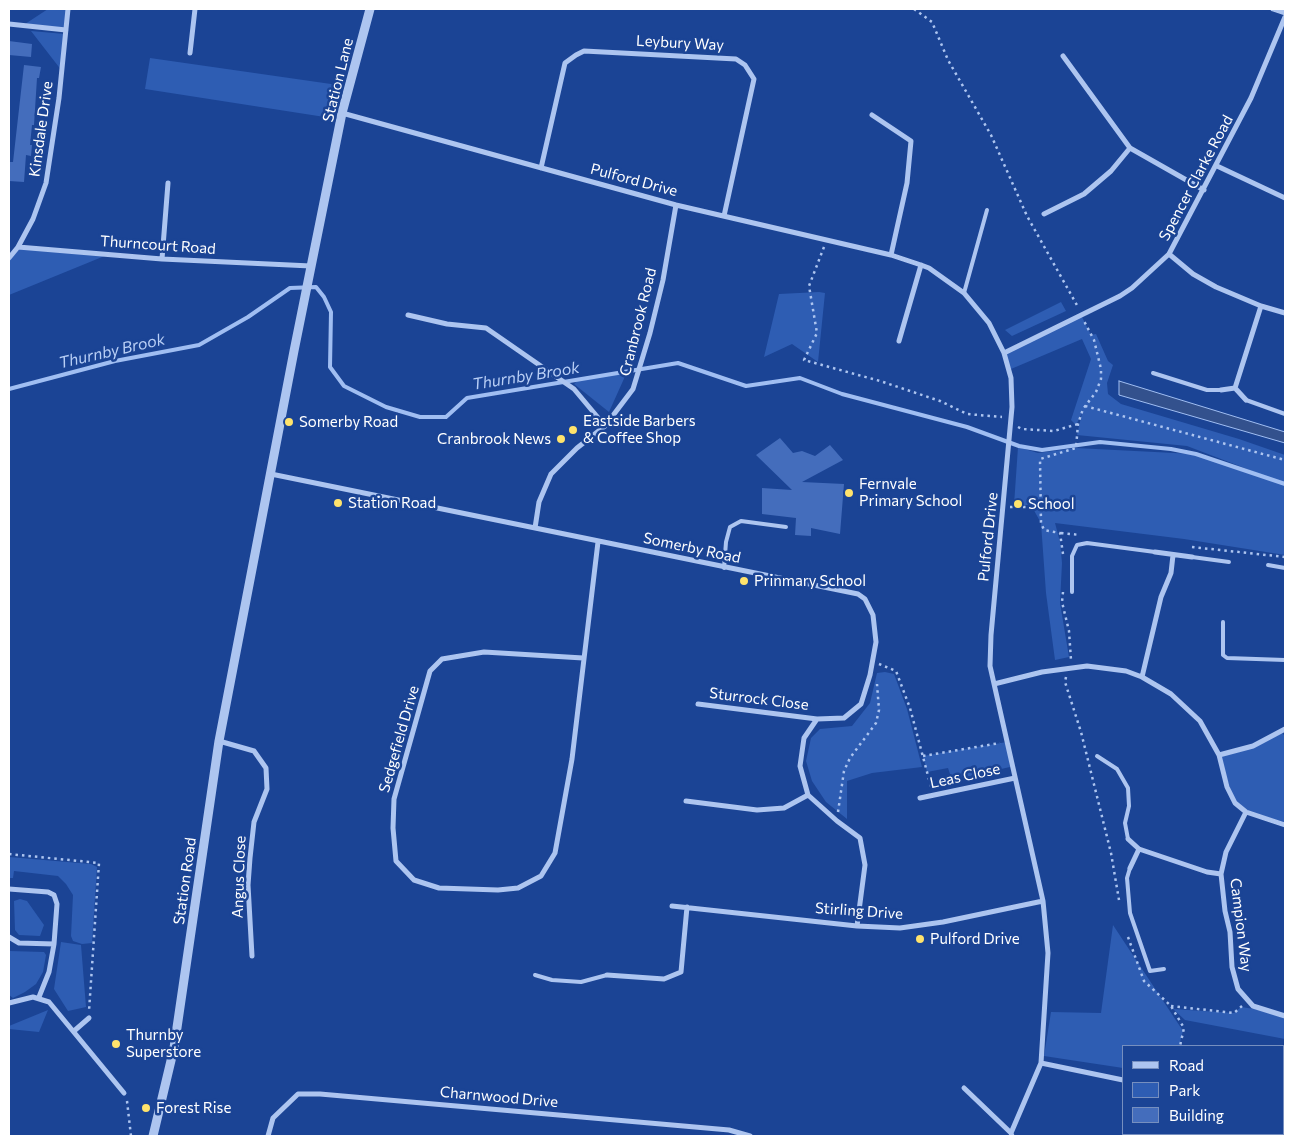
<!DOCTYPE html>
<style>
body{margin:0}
#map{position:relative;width:1294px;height:1145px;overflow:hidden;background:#1b4495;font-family:Commissioner,sans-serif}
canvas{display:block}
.frame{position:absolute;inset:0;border:10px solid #fff;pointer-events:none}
.legend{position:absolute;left:1122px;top:1045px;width:162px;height:90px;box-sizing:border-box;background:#1b4495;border:1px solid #768fbf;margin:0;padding:6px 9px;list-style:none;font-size:15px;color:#fff}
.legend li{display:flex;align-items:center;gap:10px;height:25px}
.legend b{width:25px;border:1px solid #768fbf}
</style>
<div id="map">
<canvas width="1294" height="1145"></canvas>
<div class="frame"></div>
<ul class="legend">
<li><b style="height:6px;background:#adc5f0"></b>Road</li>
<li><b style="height:14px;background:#2e5db3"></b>Park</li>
<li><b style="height:14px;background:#446dbc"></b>Building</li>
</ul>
</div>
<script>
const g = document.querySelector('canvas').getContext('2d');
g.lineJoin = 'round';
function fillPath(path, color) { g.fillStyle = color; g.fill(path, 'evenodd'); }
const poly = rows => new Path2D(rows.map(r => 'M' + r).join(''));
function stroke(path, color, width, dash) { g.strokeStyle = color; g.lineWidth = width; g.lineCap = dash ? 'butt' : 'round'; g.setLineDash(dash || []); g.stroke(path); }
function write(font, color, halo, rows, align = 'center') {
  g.font = font + ' Commissioner,sans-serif'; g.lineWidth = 5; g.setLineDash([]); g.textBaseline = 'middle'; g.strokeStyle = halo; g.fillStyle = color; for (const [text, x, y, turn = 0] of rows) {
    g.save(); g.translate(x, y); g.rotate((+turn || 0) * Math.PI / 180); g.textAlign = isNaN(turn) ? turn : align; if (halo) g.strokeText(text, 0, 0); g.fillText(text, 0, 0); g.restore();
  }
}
fillPath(poly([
 [48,9,68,9,66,29,22,26],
 [31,31,65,34,62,71],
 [150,58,338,85,331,118,145,89],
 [18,247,107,255,9,295,9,257],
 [819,292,825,293,818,362,792,344,764,357,779,294],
 [1061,302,1066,311,1012,336,1005,330],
 [1081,315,1091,335,1096,334,1108,361,1113,365,1107,383,1108,394,1121,404,1239,439,1285,455,1285,555,1184,539,1055,523,1060,542,1062,563,1060,603,1069,657,1055,660,1046,593,1041,523,1031,505,1014,505,1018,447,1038,453,1076,448,1194,454,1268,477,1187,446,1077,435,1082,413,1076,425,1071,420,1091,359,1082,339,1011,369,1004,353],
 [627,372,609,412,574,384,577,381],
 [885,672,894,674,907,709,922,767,872,773,847,781,847,819,826,802,812,781,806,761,811,738,820,729,852,726,870,703,877,673],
 [1282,733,1285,736,1285,823,1246,812,1235,803,1219,755,1253,746],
 [1007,742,1010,767,952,780,948,768,927,772,923,756],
 [9,857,91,864,97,867,92,943,82,944,73,941,71,936,73,895,66,884,58,876,14,871,13,878,9,878],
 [20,899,27,901,44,925,40,936,19,935,15,930,14,901],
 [1113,925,1183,1031,1179,1046,1123,1046,1123,1068,1044,1056,1051,1012,1101,1013],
 [61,942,81,945,86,1007,68,1011,54,989],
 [9,951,44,952,46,955,43,972,36,984,25,992,13,998,9,995],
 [1241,1007,1268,1011,1285,1019,1285,1039,1185,1020,1173,1009,1234,1013],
 [48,1010,39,1032,9,1029,9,1026]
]), '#2e5db3');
const water = poly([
 [1119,381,1285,432,1285,443,1119,395,1119,381]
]);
fillPath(water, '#33518d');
stroke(water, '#a0bef2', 1);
stroke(poly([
 [9,389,115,361,199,345,248,317,290,288,316,287,324,297,331,312,330,367,344,386,386,407,420,417,446,417,467,398,678,363,746,386,800,378,842,394,967,427,1019,446,1042,450,1100,442,1171,449,1196,454,1285,484]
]), '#a0bef2', 4);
fillPath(poly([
 [9,41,32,44,31,57,9,55],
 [24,65,41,67,39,78,37,78,34,125,32,125,30,145,32,145,31,156,26,155,24,182,9,181,9,162,13,162],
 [780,438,793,453,802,451,815,456,830,445,843,460,802,482,844,484,840,534,811,528,811,536,795,535,796,518,762,514,762,488,792,490,756,455]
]), '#446dbc');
stroke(poly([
 [914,9,932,22,948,60,991,135,1027,216,1078,307],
 [824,247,809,286,817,333,804,360,880,381,940,401,967,414,1002,417],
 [1085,406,1285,460],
 [1018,427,1022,429,1054,431,1078,424],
 [1010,507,1041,507],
 [1061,533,1080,535],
 [1192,547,1285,557],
 [1063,554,1060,533,1044,530,1041,523,1040,459,1076,448,1078,424,1083,409,1096,392,1101,379,1101,369,1094,340,1084,321],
 [1063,592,1062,602,1069,631,1071,660],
 [879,664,896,671,910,708,931,787],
 [1066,677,1065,682,1081,732,1111,853,1119,900],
 [923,756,1000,743],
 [838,812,844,771,850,758,876,723,879,710,877,684],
 [9,854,99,863,89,1011],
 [1128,937,1144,981,1171,1006,1184,1028,1180,1046],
 [1171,1006,1234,1013,1242,1006],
 [127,1101,131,1136],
 [1172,1134,1172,1136]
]), '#adc5f0', 2.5, [2.5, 4]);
stroke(poly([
 [964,293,987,210],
 [1153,373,1207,390,1221,390],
 [1246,400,1285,414],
 [1192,557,1229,562],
 [1268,565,1285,568],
 [724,568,726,542,730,527,741,521,786,527],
 [1072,592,1072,556,1077,545,1087,543,1155,552],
 [1223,622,1223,655,1227,658,1285,660],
 [1097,756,1117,769,1128,788,1129,806,1125,823,1128,839],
 [1130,868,1127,878,1130,913,1150,971,1164,969],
 [535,975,552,980,581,982,607,975]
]), '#adc5f0', 4);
stroke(poly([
 [1273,9,1285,13],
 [9,24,66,30],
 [190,53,195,9],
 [1063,56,1130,148,1204,190],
 [342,113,676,205,891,255,921,265,929,268,964,293,989,323,1004,353,1011,378,1012,407,991,635,990,666,1043,901,1048,953,1041,1063,1011,1133,1012,1136],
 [872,115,911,141,907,183,891,255],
 [1217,166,1285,198],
 [541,168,565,63,576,55,584,51,736,59,745,65,754,79,724,216],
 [1044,214,1084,194,1111,171,1130,148],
 [18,247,33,219,46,183,59,98,68,9],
 [1169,254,1193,274,1216,287,1261,306,1285,313],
 [9,258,18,247,162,259,311,266],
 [162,259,168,183],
 [408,315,447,324,486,328,574,389,605,426],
 [899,341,921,265],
 [1004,353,1120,296,1132,288,1169,254,1251,98,1285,17],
 [1235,388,1261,306],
 [1221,390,1235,388,1246,400],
 [271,474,858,594,865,599,873,615,876,642,870,675,861,704,844,718,817,719,804,738,800,766,808,795,837,821,860,838,865,865,857,926],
 [535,528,539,502,551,474,577,448,605,426,633,389,650,333,663,280,676,205],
 [1155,552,1192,557],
 [583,658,484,652,442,659,430,671,394,799,393,828,396,861,414,880,439,888,498,890,518,888,541,876,555,853,572,759,598,542],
 [1142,677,1161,597,1171,573,1173,555],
 [994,684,1042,672,1087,666,1126,671,1142,677,1171,694,1200,721,1219,755,1227,787,1235,803,1246,812,1285,825],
 [698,704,817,719],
 [219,741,254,751,266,768,267,789,254,822,250,858,248,885,252,956],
 [1219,755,1253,746,1285,729],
 [920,798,1015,778],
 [686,801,757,810,784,808,808,795],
 [1246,812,1226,852,1221,874,1225,911,1230,932,1232,967,1238,989,1253,1006,1285,1016],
 [1128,839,1139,849,1207,872,1221,874],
 [1130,868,1139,849],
 [9,889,48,892,54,895,57,904,54,944,19,943,9,937],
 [672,906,857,926,900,928,943,922,1043,901],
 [607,975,664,979,681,972,687,907],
 [39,997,49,972,54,944],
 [9,1003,33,997,49,1002,124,1093],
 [74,1031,89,1018],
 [1041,1063,1123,1080],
 [964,1088,1011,1133],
 [268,1136,273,1118,298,1094,320,1094,729,1130,750,1136]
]), '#adc5f0', 5);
stroke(poly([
 [153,1136,174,1048,219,741,294,351,342,113,370,9]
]), '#adc5f0', 9);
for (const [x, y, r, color] of [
 [289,422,5,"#ffe36c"],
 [573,430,5,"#ffe36c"],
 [561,439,5,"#ffe36c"],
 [849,493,5,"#ffe36c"],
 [338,503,5,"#ffe36c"],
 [1018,504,5,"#ffe36c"],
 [744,581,5,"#ffe36c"],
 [920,939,5,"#ffe36c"],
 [116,1044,5,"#ffe36c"],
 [146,1108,5,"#ffe36c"]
]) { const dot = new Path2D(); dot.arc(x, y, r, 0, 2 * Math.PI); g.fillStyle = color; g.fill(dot); stroke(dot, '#1b4495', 2); }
write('15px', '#fff', '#1b4495', [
 ["Leybury Way",680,43,3],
 ["Station Lane",338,80,-76],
 ["Kinsdale Drive",41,129,-82],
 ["Spencer Clarke Road",1196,178,-62],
 ["Pulford Drive",634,180,15],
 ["Thurncourt Road",158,245,4],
 ["Cranbrook Road",638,322,-76],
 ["Pulford Drive",988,537,-84],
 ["Somerby Road",692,548,12],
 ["Sturrock Close",759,699,7],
 ["Sedgefield Drive",399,739,-74],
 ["Leas Close",965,776,-12],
 ["Angus Close",239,877,-88],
 ["Station Road",185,881,-82],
 ["Stirling Drive",859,911,4],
 ["Campion Way",1241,925,83],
 ["Charnwood Drive",499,1097,5]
]);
write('15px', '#fff', '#1b4495', [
 ["Eastside Barbers",583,421],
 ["& Coffee Shop",583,438],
 ["Somerby Road",299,422],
 ["Cranbrook News",551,439,"right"],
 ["Fernvale",859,484],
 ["Primary School",859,501],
 ["Station Road",348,503],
 ["School",1028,504],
 ["Prinmary School",754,581],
 ["Pulford Drive",930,939],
 ["Thurnby",126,1035],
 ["Superstore",126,1052],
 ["Forest Rise",156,1108]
], 'left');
write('italic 16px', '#b9cff6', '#1b4495', [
 ["Thurnby Brook",112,351,-13],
 ["Thurnby Brook",526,376,-9]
]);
</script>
